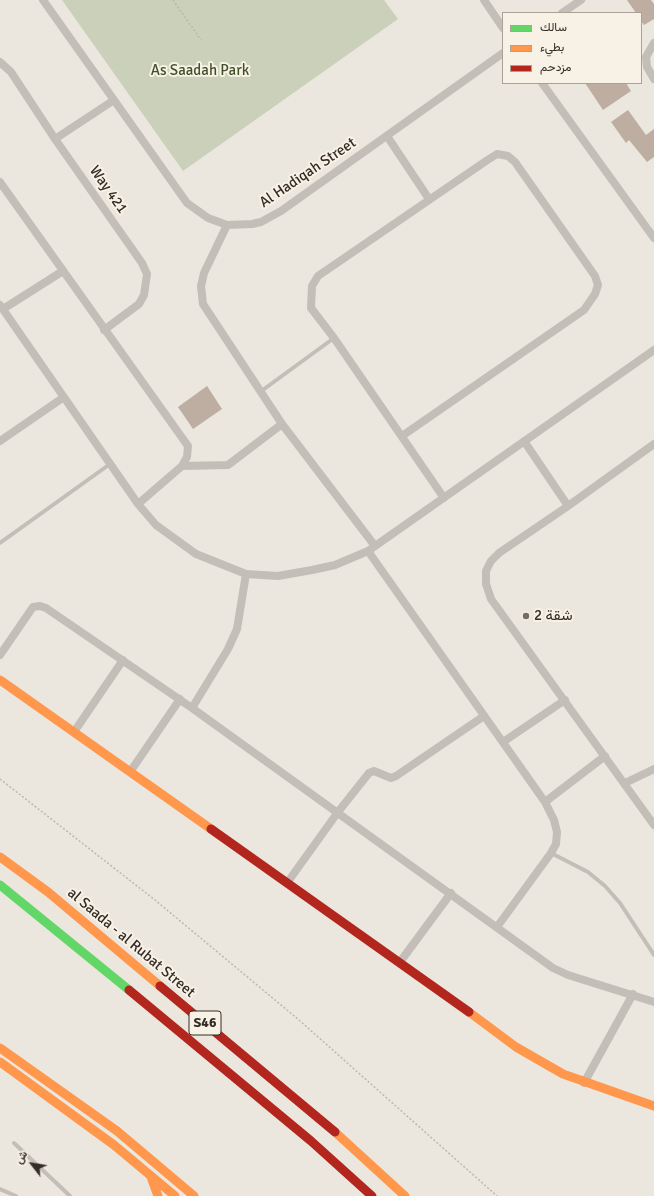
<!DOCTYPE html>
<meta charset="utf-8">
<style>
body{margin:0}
#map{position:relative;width:654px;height:1196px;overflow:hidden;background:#ebe7de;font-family:Signika,Vazirmatn,sans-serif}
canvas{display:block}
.legend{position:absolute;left:502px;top:12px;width:140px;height:72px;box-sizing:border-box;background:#f8f1e5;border:1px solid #aaa299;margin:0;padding:5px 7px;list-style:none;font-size:12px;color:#342c27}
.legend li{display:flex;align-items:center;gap:8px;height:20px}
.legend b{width:20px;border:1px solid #aaa299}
.north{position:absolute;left:12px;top:1144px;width:40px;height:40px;-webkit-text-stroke:3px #f8f1e5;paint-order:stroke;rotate:301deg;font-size:11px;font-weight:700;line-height:16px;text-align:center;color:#342c27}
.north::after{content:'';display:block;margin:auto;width:14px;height:18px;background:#342c27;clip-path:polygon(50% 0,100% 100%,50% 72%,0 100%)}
</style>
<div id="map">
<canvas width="654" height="1196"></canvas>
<ul class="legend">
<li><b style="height:5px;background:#63d668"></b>سالك</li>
<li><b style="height:5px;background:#ff974d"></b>بطيء</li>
<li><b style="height:5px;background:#b3261e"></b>مزدحم</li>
</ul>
<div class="north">ش</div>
</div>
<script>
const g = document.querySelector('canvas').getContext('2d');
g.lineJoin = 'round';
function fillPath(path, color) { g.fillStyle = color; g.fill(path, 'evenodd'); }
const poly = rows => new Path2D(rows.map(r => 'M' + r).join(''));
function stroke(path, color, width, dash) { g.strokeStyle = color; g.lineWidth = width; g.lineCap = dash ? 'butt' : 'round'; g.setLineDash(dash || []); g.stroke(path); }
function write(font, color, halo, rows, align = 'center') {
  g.font = font + ' Signika,Vazirmatn,sans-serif'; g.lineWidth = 4; g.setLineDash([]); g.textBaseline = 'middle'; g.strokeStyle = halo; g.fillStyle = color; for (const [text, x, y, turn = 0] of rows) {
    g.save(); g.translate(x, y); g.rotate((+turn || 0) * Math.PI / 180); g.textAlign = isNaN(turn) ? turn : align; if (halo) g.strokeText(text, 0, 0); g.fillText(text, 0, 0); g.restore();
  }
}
fillPath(poly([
 [62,0,384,0,398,19,183,171]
]), '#cad0b9');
fillPath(poly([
 [627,0,651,0,654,4,654,19,644,25,641,21,641,13,636,13],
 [585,83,626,83,631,91,603,110],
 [628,110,646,135,654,129,654,157,647,162,629,140,626,143,611,122],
 [207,386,222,409,193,429,178,407]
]), '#beada1');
stroke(poly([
 [173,0,201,40],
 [0,779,155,900,299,1020,497,1196]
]), '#bcb7b0', 1.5, [2, 2]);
stroke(poly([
 [260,392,334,338],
 [0,543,110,464],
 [551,853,588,872,605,886,620,903,654,955],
 [14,1143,70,1196],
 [0,1189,16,1196]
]), '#c3beb8', 4);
stroke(poly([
 [43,0,187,203,208,218,227,225,252,224,261,222,281,211,503,53],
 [484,0,503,28],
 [562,13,581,0],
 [654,43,646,57,647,67,654,79],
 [0,62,11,72,55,139,142,263,147,274,144,295,139,304,104,330],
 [542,83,654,238],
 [387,136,429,199],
 [55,139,114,100],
 [0,182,188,446,187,457,182,466,138,504],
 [227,225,204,273,201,286,203,304,282,424,375,546],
 [0,305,138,504,156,525,196,554,246,574,278,576,312,570,335,565,368,551,654,350],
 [3,309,63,271],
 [402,436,584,310,595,294,598,285,595,276,515,162,508,156,497,154,486,161,318,276,312,286,311,308,334,338,444,498],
 [0,441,64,397],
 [524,441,568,506],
 [654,444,568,506,499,553,491,561,486,571,486,584,491,599,654,825],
 [182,466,228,465,282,424],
 [368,551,545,802,554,820,557,832,556,844,551,853,497,927],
 [0,655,33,607,40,606,46,608,192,708,553,968,568,975,654,1002],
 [192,708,228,649,237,629,246,574],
 [74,732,123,660],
 [503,742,565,700],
 [130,772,180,699],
 [625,783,654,769],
 [545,802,605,756],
 [287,883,338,812,369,773,374,771,391,778,396,776,484,716],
 [400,962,451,893],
 [584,1083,633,994]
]), '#c3beb8', 8);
stroke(poly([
 [0,885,129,990]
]), '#63d668', 9);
stroke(poly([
 [0,680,211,829],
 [0,857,48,892,160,986],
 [469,1012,516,1047,563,1074,654,1106],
 [0,1048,117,1131,194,1196],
 [0,1062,114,1145,175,1196],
 [335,1132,405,1196],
 [151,1177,158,1196]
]), '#ff974d', 9);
stroke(poly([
 [211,829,469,1012],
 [160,986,335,1132],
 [129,990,311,1141,372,1196]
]), '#b3261e', 9);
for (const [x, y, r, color] of [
 [526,616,4,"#746d67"]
]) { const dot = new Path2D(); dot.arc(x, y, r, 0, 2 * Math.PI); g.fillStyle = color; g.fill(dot); stroke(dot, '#f8f1e5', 1.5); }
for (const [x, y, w] of [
 [205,1023,32]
]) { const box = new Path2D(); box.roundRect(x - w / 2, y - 12, w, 24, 3); g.fillStyle = '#f8f1e5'; g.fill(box); stroke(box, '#342c27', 1); }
write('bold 14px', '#342c27', null, [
 ["S46",205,1023]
]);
write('15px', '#3f512b', '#f8f1e5', [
 ["As Saadah Park",200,71]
]);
write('15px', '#342c27', '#f8f1e5', [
 ["Al Hadiqah Street",308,173,-34],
 ["Way 421",108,190,55],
 ["al Saada - al Rubat Street",131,943,40]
]);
write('15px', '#342c27', '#f8f1e5', [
 ["شقة 2",534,616]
], 'left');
</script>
